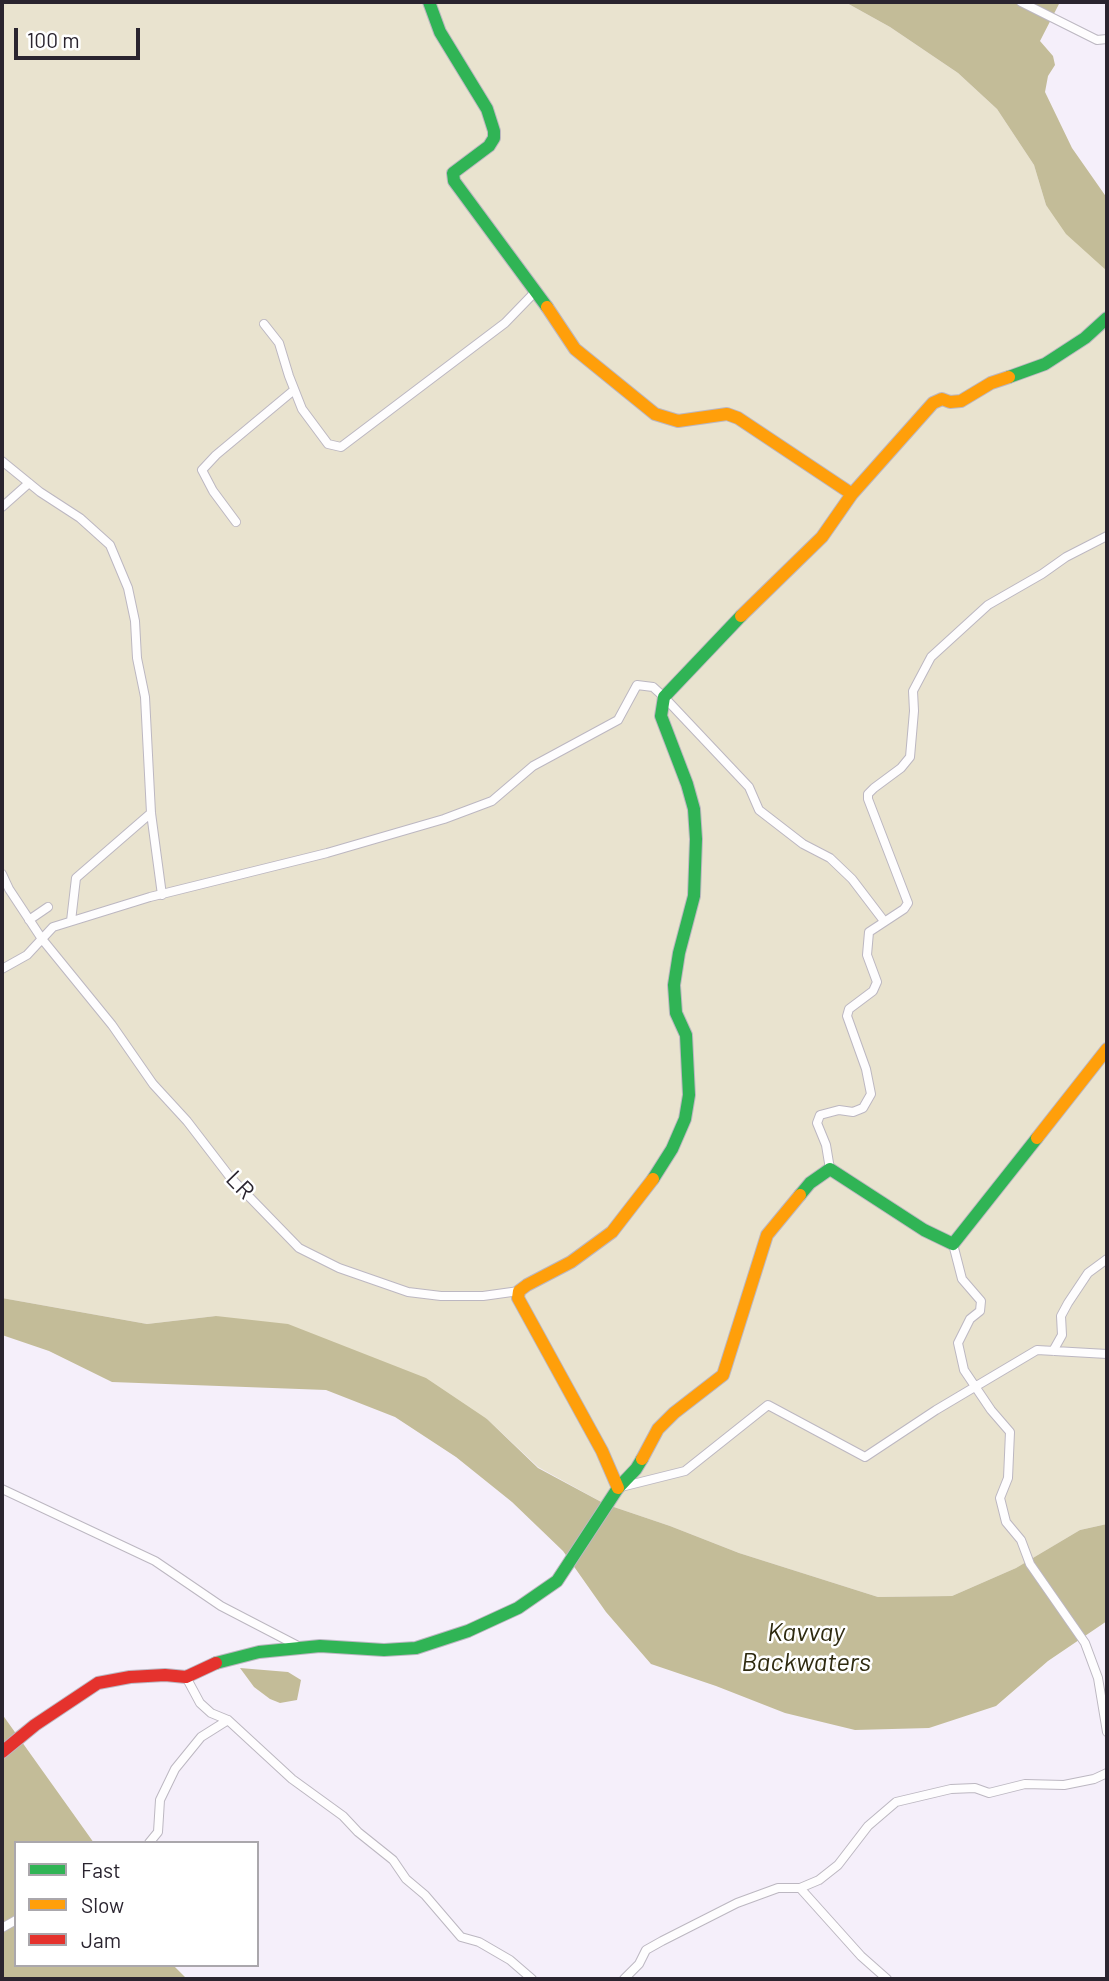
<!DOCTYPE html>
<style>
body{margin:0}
#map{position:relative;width:1109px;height:1981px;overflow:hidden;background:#f5effa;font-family:Barlow,sans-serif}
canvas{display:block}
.frame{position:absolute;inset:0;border:4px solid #2a242f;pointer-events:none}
.legend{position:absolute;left:14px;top:1841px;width:245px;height:126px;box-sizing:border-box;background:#fff;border:2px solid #aaa7ac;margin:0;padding:9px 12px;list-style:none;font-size:21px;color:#2a242f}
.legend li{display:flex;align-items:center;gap:14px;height:35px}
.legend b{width:35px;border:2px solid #aaa7ac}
.scale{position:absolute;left:14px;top:28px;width:126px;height:32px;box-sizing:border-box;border:4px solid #2a242f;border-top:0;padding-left:9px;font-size:21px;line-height:24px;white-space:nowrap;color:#2a242f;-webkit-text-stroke:5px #fff;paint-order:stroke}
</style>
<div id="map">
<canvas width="1109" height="1981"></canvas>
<div class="frame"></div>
<ul class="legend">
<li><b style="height:9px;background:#30b455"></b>Fast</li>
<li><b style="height:9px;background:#ff9f0a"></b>Slow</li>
<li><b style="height:9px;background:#e5322d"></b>Jam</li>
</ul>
<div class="scale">100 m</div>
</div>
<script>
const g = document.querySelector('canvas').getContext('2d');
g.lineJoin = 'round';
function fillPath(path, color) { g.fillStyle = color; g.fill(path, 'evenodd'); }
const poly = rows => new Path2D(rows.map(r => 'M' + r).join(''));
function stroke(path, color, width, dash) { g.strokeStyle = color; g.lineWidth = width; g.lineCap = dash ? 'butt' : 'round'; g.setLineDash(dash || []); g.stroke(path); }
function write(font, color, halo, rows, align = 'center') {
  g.font = font + ' Barlow,sans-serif'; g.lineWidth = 5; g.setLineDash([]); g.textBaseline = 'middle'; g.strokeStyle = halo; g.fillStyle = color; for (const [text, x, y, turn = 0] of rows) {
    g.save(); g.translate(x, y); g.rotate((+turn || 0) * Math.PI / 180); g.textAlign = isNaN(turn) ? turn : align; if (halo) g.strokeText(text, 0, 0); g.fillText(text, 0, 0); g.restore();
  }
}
fillPath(poly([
 [2,2,845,2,890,27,958,73,997,109,1034,165,1046,205,1107,271,1107,1524,1080,1530,1016,1568,952,1596,878,1597,739,1553,670,1526,605,1504,538,1467,487,1419,216,1316,147,1324,2,1298]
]), '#e9e3cf');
fillPath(poly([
 [845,2,1060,2,1040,41,1053,56,1055,65,1048,76,1045,92,1072,148,1107,198,1107,271,1066,234,1046,205,1034,165,997,109,958,73,890,27],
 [2,1298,147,1324,216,1316,288,1324,426,1378,487,1419,538,1468,605,1504,670,1526,739,1553,878,1597,952,1596,1016,1568,1080,1530,1107,1524,1107,1621,1048,1661,996,1706,929,1728,855,1730,785,1713,716,1686,651,1664,606,1612,563,1551,512,1502,456,1457,395,1417,326,1390,112,1382,49,1351,2,1335],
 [240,1668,288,1672,301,1680,297,1700,280,1703,270,1699,254,1687],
 [2,1714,94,1843,16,1843,16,1965,173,1965,187,1979,2,1979]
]), '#c3bc98');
const street = poly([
 [1021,2,1097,40,1107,39],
 [264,324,279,343,289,376,302,409,328,444,341,447,505,323,536,291],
 [2,461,40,492,80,518,110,545,128,588,135,621,137,658,145,697,151,813,162,895],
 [2,507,29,483],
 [236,522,213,491,202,470,216,455,294,390],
 [2,874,9,889,42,939,112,1025,153,1084,187,1121,230,1177,299,1248,339,1268,408,1292,441,1296,483,1296,519,1291],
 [29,920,48,907],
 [71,921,76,878,151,813],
 [2,969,27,955,53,927,150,897,327,853,444,819,492,801,533,766,618,720,637,685,653,687,664,697,749,787,759,810,803,844,830,858,852,879,884,921],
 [830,1169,826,1145,817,1123,820,1115,839,1110,853,1112,863,1108,871,1094,866,1069,847,1016,849,1009,873,991,877,982,867,955,869,932,904,909,908,903,868,799,868,794,874,788,901,768,910,757,914,711,913,691,931,657,988,605,1042,574,1066,557,1107,536],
 [953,1244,962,1279,981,1301,980,1311,970,1319,958,1343,964,1370,991,1410,1010,1432,1008,1478,1000,1498,1006,1522,1021,1540,1030,1564,1085,1643,1098,1678,1107,1732],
 [1053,1351,1062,1335,1061,1316,1068,1303,1088,1273,1107,1259],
 [621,1487,685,1471,768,1405,865,1457,936,1410,1037,1350,1107,1354],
 [2,1489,155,1561,221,1606,300,1647],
 [186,1677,200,1703,211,1713,228,1720,292,1779,343,1816,358,1832,393,1860,406,1879,425,1895,461,1937,479,1942,510,1960,532,1979],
 [149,1843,158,1832,160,1800,175,1769,201,1737,228,1720],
 [800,1888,861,1956,887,1979],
 [2,1928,16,1920],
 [624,1979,639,1964,646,1950,662,1941,737,1903,778,1888,800,1888,819,1880,838,1865,868,1826,896,1802,951,1789,975,1788,989,1793,1025,1784,1064,1785,1094,1779,1107,1773]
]);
const fast = poly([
 [429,2,440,32,487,109,494,131,494,138,489,146,453,173,454,181,547,307],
 [1009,377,1045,364,1085,338,1107,318],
 [653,1179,672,1149,685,1119,689,1095,686,1035,676,1013,674,985,679,953,694,896,696,839,694,809,687,784,661,716,664,697,741,616],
 [800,1195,810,1183,830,1169,924,1230,953,1244,1037,1138],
 [216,1663,259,1652,320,1646,384,1650,416,1648,468,1631,518,1608,557,1581,618,1488,636,1469,642,1459]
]);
const slow = poly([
 [547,307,575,349,655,414,678,421,727,414,738,418,852,494],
 [741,616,822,537,852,494,933,403,942,399,950,402,961,401,991,383,1009,377],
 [1037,1138,1107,1049],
 [642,1459,658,1429,674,1413,723,1375,767,1235,800,1195],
 [618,1488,602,1451,518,1298,519,1291,527,1285,571,1262,612,1232,653,1179]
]);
const jam = poly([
 [2,1752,35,1725,98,1683,130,1677,165,1675,186,1677,216,1663]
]);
stroke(street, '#bcb7c1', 10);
stroke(fast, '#bcb7c1', 14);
stroke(slow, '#bcb7c1', 14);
stroke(jam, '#bcb7c1', 14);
stroke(street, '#fefdfe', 8);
stroke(fast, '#30b455', 12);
stroke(slow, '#ff9f0a', 12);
stroke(jam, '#e5322d', 12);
write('24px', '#2a242f', '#fff', [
 ["LR",240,1185,46]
]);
write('italic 26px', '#2e2a10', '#fff', [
 ["Kavvay",806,1632],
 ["Backwaters",806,1662]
]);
</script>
